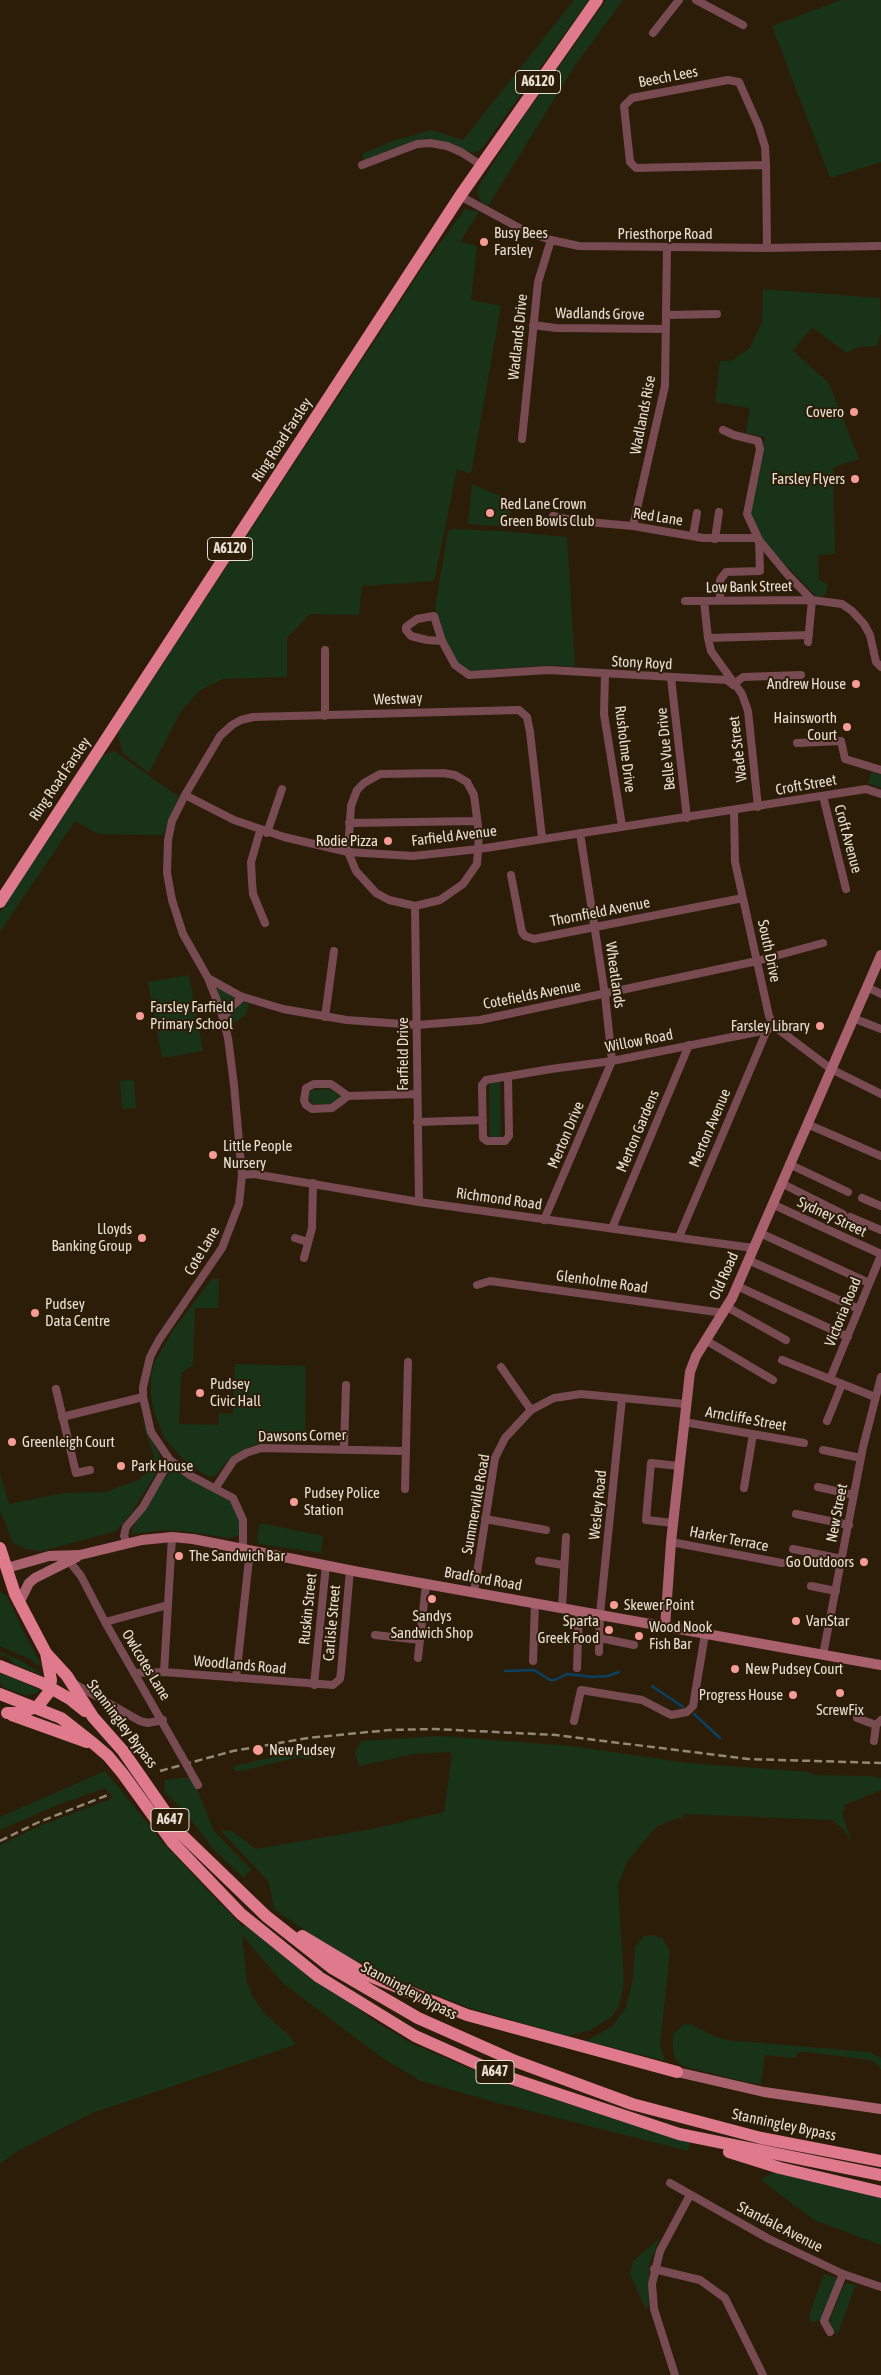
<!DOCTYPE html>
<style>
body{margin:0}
canvas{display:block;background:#2c1d08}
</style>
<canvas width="881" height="2375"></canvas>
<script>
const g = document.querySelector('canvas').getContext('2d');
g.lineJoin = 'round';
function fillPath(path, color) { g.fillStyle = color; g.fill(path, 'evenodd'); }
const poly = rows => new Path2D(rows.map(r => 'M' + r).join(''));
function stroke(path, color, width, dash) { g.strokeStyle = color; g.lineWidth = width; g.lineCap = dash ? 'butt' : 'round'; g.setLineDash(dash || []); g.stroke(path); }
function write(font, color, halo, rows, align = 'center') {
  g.font = font + ' "Asap Condensed",sans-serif'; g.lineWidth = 4; g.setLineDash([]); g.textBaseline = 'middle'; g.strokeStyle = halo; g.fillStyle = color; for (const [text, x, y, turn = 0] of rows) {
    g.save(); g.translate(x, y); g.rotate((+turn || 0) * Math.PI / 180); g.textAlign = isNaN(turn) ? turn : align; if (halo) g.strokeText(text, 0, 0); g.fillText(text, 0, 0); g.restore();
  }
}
fillPath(poly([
 [574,0,589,0,480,151,473,153,451,144,427,138,409,143,364,160,362,154,395,140,432,130,463,140],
 [606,0,623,0,574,67,488,206,482,203,477,192,479,186,513,132],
 [841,0,881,0,881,162,830,178,772,26],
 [465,209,479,212,460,242,477,246,471,300,501,306,471,474,457,469,434,581,362,586,359,615,310,614,287,638,287,677,223,679,199,691,181,711,149,773,123,753,118,736,120,729,427,261],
 [763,289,880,298,881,333,877,346,858,347,847,353,812,327,793,351,829,383,859,459,833,468,835,554,818,555,819,580,828,584,825,595,817,597,760,539,749,514,765,437,746,433,750,408,715,402,720,361,731,361,750,348,762,322],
 [472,484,513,501,507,527,468,524],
 [454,529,502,531,567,537,575,667,548,665,468,671,451,656,435,608,448,531],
 [114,751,179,797,163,835,98,834,75,821,0,932,0,913,11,893,103,755],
 [872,771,881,775,881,788,868,783],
 [189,975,203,1051,162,1058,148,982],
 [216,986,234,997,224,1010,215,988],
 [246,1002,249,1005,245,1015,236,1022,229,1024,230,1013,237,1006],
 [134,1080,136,1108,122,1109,120,1081],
 [500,1081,501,1139,490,1139,489,1083],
 [329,1089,341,1096,330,1104,313,1104,309,1100,309,1093,312,1090],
 [212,1279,219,1279,218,1308,195,1308,193,1365,181,1373,179,1424,218,1425,219,1413,233,1414,235,1364,306,1366,305,1443,261,1443,249,1447,227,1461,216,1475,210,1477,189,1465,165,1439,153,1409,151,1393,151,1374,155,1362,174,1329],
 [139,1414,163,1463,128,1518,116,1531,42,1551,26,1549,13,1543,0,1510,0,1474,9,1504,64,1493,106,1492,138,1480,151,1469,154,1456],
 [176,1471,228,1499,237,1514,240,1523,239,1535,229,1538,183,1531,164,1530,132,1534,131,1530,164,1479,169,1473],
 [260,1523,323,1536,321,1553,259,1544,257,1539],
 [0,1591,7,1596,24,1633,43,1668,30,1659,0,1646],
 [0,1652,18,1659,45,1676,14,1664,8,1657,0,1655],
 [0,1673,14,1678,40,1690,34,1694,25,1695,5,1688,0,1682],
 [440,1736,572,1746,687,1763,811,1772,812,1775,869,1776,881,1778,881,1790,844,1805,845,1810,842,1812,852,1844,844,1830,832,1820,684,1814,683,1819,677,1818,656,1827,627,1862,618,1885,624,1984,619,2006,612,2016,591,2030,568,2036,470,2008,386,1975,332,1949,274,1909,269,1882,220,1830,232,1831,256,1849,372,1829,444,1812,452,1755,449,1752,414,1754,359,1766,355,1752,361,1741],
 [307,1747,310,1748,312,1759,298,1757,243,1771,235,1771,234,1766,274,1757,274,1753,280,1752,281,1756,293,1755,292,1750],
 [105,1771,166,1846,243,1927,246,1923,270,1944,376,2022,411,2043,506,2084,690,2143,688,2151,498,2103,421,2081,381,2057,284,1984,242,1935,247,1982,252,1995,263,2012,291,2037,295,2045,92,2113,19,2150,0,2164,0,1845,42,1825,113,1798,105,1788,55,1806,0,1830,0,1817],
 [192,1777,214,1831,251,1869,244,1878,215,1851,185,1812,164,1791,165,1780],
 [650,1935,662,1938,670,1951,660,2045,665,2061,586,2041,613,2026,626,2007,633,1979,635,1947,643,1937],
 [691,2024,716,2037,727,2040,869,2052,881,2058,881,2070,877,2064,870,2060,805,2052,797,2053,796,2058,765,2055,761,2084,742,2081,683,2066,676,2059,673,2051,673,2035,682,2025],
 [780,2168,881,2192,881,2245,814,2220,761,2180],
 [660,2238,649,2265,649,2307,646,2309,630,2274,633,2261],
 [824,2274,836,2278,837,2282,821,2320,811,2323,809,2315],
 [847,2283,856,2285,837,2335,832,2329,830,2321,843,2286]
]), '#183317');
stroke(poly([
 [505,1671,534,1670,550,1680,555,1680,567,1674,593,1677,608,1676,619,1672],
 [652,1686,683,1707],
 [694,1714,720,1738]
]), '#0a4160', 2.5);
stroke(poly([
 [696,0,743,25],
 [653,33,679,0],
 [362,165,417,144,430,143,447,146,461,152,481,165],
 [766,165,636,168,630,162,624,106,632,98,728,80,739,82,759,127,765,147,766,165,767,248],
 [460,196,525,231,551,240,579,246,767,248,881,246],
 [666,315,717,314],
 [533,325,556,328,666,329],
 [723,430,734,435,758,441,760,449,747,514,759,540,787,574,812,600,842,604,852,611,864,624,870,635,876,662,881,667],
 [522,439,538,282,551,240],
 [553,516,576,521,633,526,703,538,755,538,759,540],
 [633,526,665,386,667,247],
 [693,536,697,513],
 [715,539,719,512],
 [720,600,720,580,726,572,760,571,759,540],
 [685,601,812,600,808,642],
 [704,601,708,638,809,635],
 [708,638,711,651,742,694,748,711,758,807],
 [442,641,434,616,417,619,406,627,406,630,411,636,427,640,442,641,455,665,469,675,548,670,727,680,733,685],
 [325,650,325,716],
 [605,674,604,714,622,826],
 [671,678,687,818],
 [733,685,743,677,801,675],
 [797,743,841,741,845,759,881,770],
 [443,773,455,775,467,782,474,795,479,834,477,864,463,884,440,900,415,906,389,900,376,893,356,871,348,852,351,806,357,790,364,783,380,774,443,773],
 [185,795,234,820,284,837,348,852,413,856,479,849,866,789,881,794],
 [823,796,846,889],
 [734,811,735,862,769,1016,774,1026,831,1069,881,1094],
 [349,823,477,821],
 [260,831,251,862,252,882,253,894,265,923],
 [267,833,282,789],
 [542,838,530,732,527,717,519,710,253,717,241,720,232,725,220,736,185,795,172,821,168,840,167,873,172,900,183,934,208,978,240,996,283,1009,347,1020,417,1025,480,1020,757,961,823,943],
 [511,875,522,932,525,936,534,939,743,898],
 [415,906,419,1202],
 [208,978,221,1011,228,1038,234,1085,242,1175,239,1204,222,1248,159,1340,150,1357,143,1387,143,1397,151,1432,170,1460,191,1476,233,1498,243,1520,243,1548],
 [867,987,881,994],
 [325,1017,334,951],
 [853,1018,881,1029],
 [223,1019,231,1007,243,997],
 [508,1077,509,1136,505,1141,487,1141,483,1138,482,1085,486,1080,551,1069,612,1061,767,1030,774,1026],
 [348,1096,331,1084,314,1084,306,1088,304,1100,306,1105,312,1109,332,1108,348,1096,417,1094],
 [417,1122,483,1120],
 [807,1124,881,1156],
 [789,1164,848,1192],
 [242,1175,254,1174,419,1202,753,1248],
 [781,1183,843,1214],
 [862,1198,881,1206],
 [772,1204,881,1254],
 [850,1217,881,1230],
 [544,1220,612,1061,605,995,580,833],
 [612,1228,689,1045],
 [760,1233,869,1283],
 [679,1237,767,1030],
 [295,1238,308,1242],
 [304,1258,312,1228,313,1183],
 [748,1260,859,1309],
 [477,1285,490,1281,724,1313],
 [737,1286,848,1337],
 [727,1307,786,1340],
 [707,1341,773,1380],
 [782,1360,875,1397],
 [501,1367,531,1410],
 [830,1379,881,1255],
 [56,1389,76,1473,90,1470],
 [62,1417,143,1397],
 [827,1421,842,1384],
 [684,1422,804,1443],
 [344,1449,346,1385],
 [823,1450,861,1458],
 [216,1487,234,1460,246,1453,261,1448,405,1451],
 [818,1487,854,1495],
 [744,1488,753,1434],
 [405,1489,408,1362],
 [796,1514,849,1525],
 [485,1519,546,1530],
 [674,1523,646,1520,651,1463,679,1466],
 [671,1542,782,1563],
 [127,1543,124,1536,126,1527,143,1507,170,1460],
 [793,1549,842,1559],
 [69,1561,81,1576,105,1622,181,1755],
 [539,1561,563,1565],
 [811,1586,836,1591],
 [474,1592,495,1458,505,1438,531,1410,554,1398,581,1394,685,1404],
 [562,1608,566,1537],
 [105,1622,168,1605],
 [375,1635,420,1640],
 [600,1638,634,1645],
 [599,1652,600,1614,622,1398],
 [823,1655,863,1447,881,1377],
 [418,1658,426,1584],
 [533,1661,535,1603],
 [577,1668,579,1611],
 [164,1672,172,1537],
 [135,1673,164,1672,333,1685,340,1679,341,1672,350,1570],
 [236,1678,250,1550],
 [73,1683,140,1721,148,1723,163,1720],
 [314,1685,326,1565],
 [857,1718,876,1725,881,1720],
 [574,1721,581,1690,642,1700,671,1715,687,1712,693,1706,705,1634],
 [874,1741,876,1725],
 [670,2183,769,2239,843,2274,881,2287],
 [654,2269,700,2280,725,2298,763,2375],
 [830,2332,824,2321,843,2274],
 [675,2375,654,2309,652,2284,660,2251,690,2195]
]), '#774b51', 8);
stroke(poly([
 [7,1568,49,1556,80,1555,142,1540,172,1537,193,1539,359,1572,881,1665],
 [19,1603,29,1583,35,1578,77,1557],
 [665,1627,671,1542,690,1372,696,1356,732,1298,881,955],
 [677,2072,764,2092,881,2109]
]), '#a8616d', 10);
stroke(poly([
 [0,902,460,196,597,0],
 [0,1548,15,1594,46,1653,51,1680,49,1692,38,1706,21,1713,7,1713],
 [46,1653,67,1676,93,1717,123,1751,180,1833,266,1916,332,1968,418,2018,515,2061,632,2104,761,2138,881,2161],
 [0,1666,42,1683,70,1699,85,1711],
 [0,1694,61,1718,94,1744,108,1756,123,1774,172,1842,241,1914,319,1977,415,2036,507,2077,679,2134,881,2175],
 [12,1715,87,1742],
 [302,1936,367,1975,467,2015,677,2072],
 [729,2152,780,2168,881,2192]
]), '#df7a8c', 12);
stroke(poly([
 [160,1771,233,1751,308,1738,389,1730,435,1729,556,1735,748,1759,881,1763],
 [0,1841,39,1822,108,1795]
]), '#938776', 2.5, [8, 4]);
stroke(poly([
 [181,1755,198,1785]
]), '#774b51', 8);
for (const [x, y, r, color] of [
 [484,242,5,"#f59c95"],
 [854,412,5,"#f59c95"],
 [855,479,5,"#f59c95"],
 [490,513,5,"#f59c95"],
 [856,684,5,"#f59c95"],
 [847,727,5,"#f59c95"],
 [388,841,5,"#f59c95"],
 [140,1016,5,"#f59c95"],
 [820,1026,5,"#f59c95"],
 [213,1155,5,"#f59c95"],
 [142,1238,5,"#f59c95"],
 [35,1313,5,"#f59c95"],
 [200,1393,5,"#f59c95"],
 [12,1442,5,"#f59c95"],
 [121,1466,5,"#f59c95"],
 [294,1502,5,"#f59c95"],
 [179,1556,5,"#f59c95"],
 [864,1562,5,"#f59c95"],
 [432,1599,5,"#f59c95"],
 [614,1605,5,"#f59c95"],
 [796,1621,5,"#f59c95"],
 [609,1630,5,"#f59c95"],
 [639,1636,5,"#f59c95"],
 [735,1669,5,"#f59c95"],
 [840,1693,5,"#f59c95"],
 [793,1695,5,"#f59c95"],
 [258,1750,6,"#f59c95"]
]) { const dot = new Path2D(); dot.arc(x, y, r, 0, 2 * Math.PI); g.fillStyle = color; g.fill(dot); stroke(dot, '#2c1d08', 2); }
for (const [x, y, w] of [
 [538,82,45],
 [230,549,45],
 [170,1820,38],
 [495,2072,38]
]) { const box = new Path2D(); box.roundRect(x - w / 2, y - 11.5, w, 23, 4); g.fillStyle = '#2c1d08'; g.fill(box); stroke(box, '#e9dfd2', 1); }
write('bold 14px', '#e9dfd2', null, [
 ["A6120",538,82],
 ["A6120",230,549],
 ["A647",170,1820],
 ["A647",495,2072]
]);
write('15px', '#e9dfd2', '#2c1d08', [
 ["Beech Lees",668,77,-11],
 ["Priesthorpe Road",665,234],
 ["Wadlands Grove",600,314,1],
 ["Wadlands Drive",518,337,-84],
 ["Wadlands Rise",643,415,-79],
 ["Ring Road Farsley",282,440,-57],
 ["Red Lane",658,517,9],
 ["Low Bank Street",749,587,-1],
 ["Stony Royd",642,663,3],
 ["Westway",398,699,-2],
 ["Rusholme Drive",625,749,83],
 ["Belle Vue Drive",666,749,-96],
 ["Wade Street",738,749,-97],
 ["Ring Road Farsley",60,779,-56],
 ["Croft Street",806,785,-10],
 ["Farfield Avenue",454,836,-7],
 ["Croft Avenue",848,839,75],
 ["Thornfield Avenue",600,912,-11],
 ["South Drive",769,951,78],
 ["Wheatlands",615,975,82],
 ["Cotefields Avenue",532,995,-11],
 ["Willow Road",639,1041,-11],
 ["Farfield Drive",403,1054,-90],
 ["Merton Avenue",710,1128,-67],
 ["Merton Gardens",638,1131,-67],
 ["Merton Drive",566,1135,-67],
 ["Richmond Road",499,1199,8],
 ["Sydney Street",832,1217,25],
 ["Cote Lane",202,1251,-59],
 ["Old Road",724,1276,-66],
 ["Glenholme Road",602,1282,8],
 ["Victoria Road",843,1312,-68],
 ["Arncliffe Street",746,1419,10],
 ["Dawsons Corner",302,1436,-1],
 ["Summerville Road",476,1504,-80],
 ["Wesley Road",598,1505,-84],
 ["New Street",837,1513,-79],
 ["Harker Terrace",729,1539,11],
 ["Bradford Road",483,1579,10],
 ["Ruskin Street",308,1609,-84],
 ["Carlisle Street",332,1623,-85],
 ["Owlcotes Lane",146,1665,59],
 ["Woodlands Road",240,1665,5],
 ["Stanningley Bypass",122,1724,53],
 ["Stanningley Bypass",409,1991,28],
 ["Stanningley Bypass",784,2125,12],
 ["Standale Avenue",780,2227,27]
]);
write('15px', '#e9dfd2', '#2c1d08', [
 ["Busy Bees",494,233],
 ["Farsley",494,250],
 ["Covero",844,412,"right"],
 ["Farsley Flyers",845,479,"right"],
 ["Red Lane Crown",500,504],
 ["Green Bowls Club",500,521],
 ["Andrew House",846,684,"right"],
 ["Hainsworth",837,718,"right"],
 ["Court",837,735,"right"],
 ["Rodie Pizza",378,841,"right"],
 ["Farsley Farfield",150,1007],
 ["Primary School",150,1024],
 ["Farsley Library",810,1026,"right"],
 ["Little People",223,1146],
 ["Nursery",223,1163],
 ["Lloyds",132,1229,"right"],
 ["Banking Group",132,1246,"right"],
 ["Pudsey",45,1304],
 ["Data Centre",45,1321],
 ["Pudsey",210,1384],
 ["Civic Hall",210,1401],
 ["Greenleigh Court",22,1442],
 ["Park House",131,1466],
 ["Pudsey Police",304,1493],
 ["Station",304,1510],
 ["The Sandwich Bar",189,1556],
 ["Go Outdoors",854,1562,"right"],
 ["Skewer Point",624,1605],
 ["Sandys",432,1616,"center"],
 ["Sandwich Shop",432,1633,"center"],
 ["Sparta",599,1621,"right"],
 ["Greek Food",599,1638,"right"],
 ["VanStar",806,1621],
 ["Wood Nook",649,1627],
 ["Fish Bar",649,1644],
 ["New Pudsey Court",745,1669],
 ["Progress House",783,1695,"right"],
 ["ScrewFix",840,1710,"center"],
 ["New Pudsey",269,1750]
], 'left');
</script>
